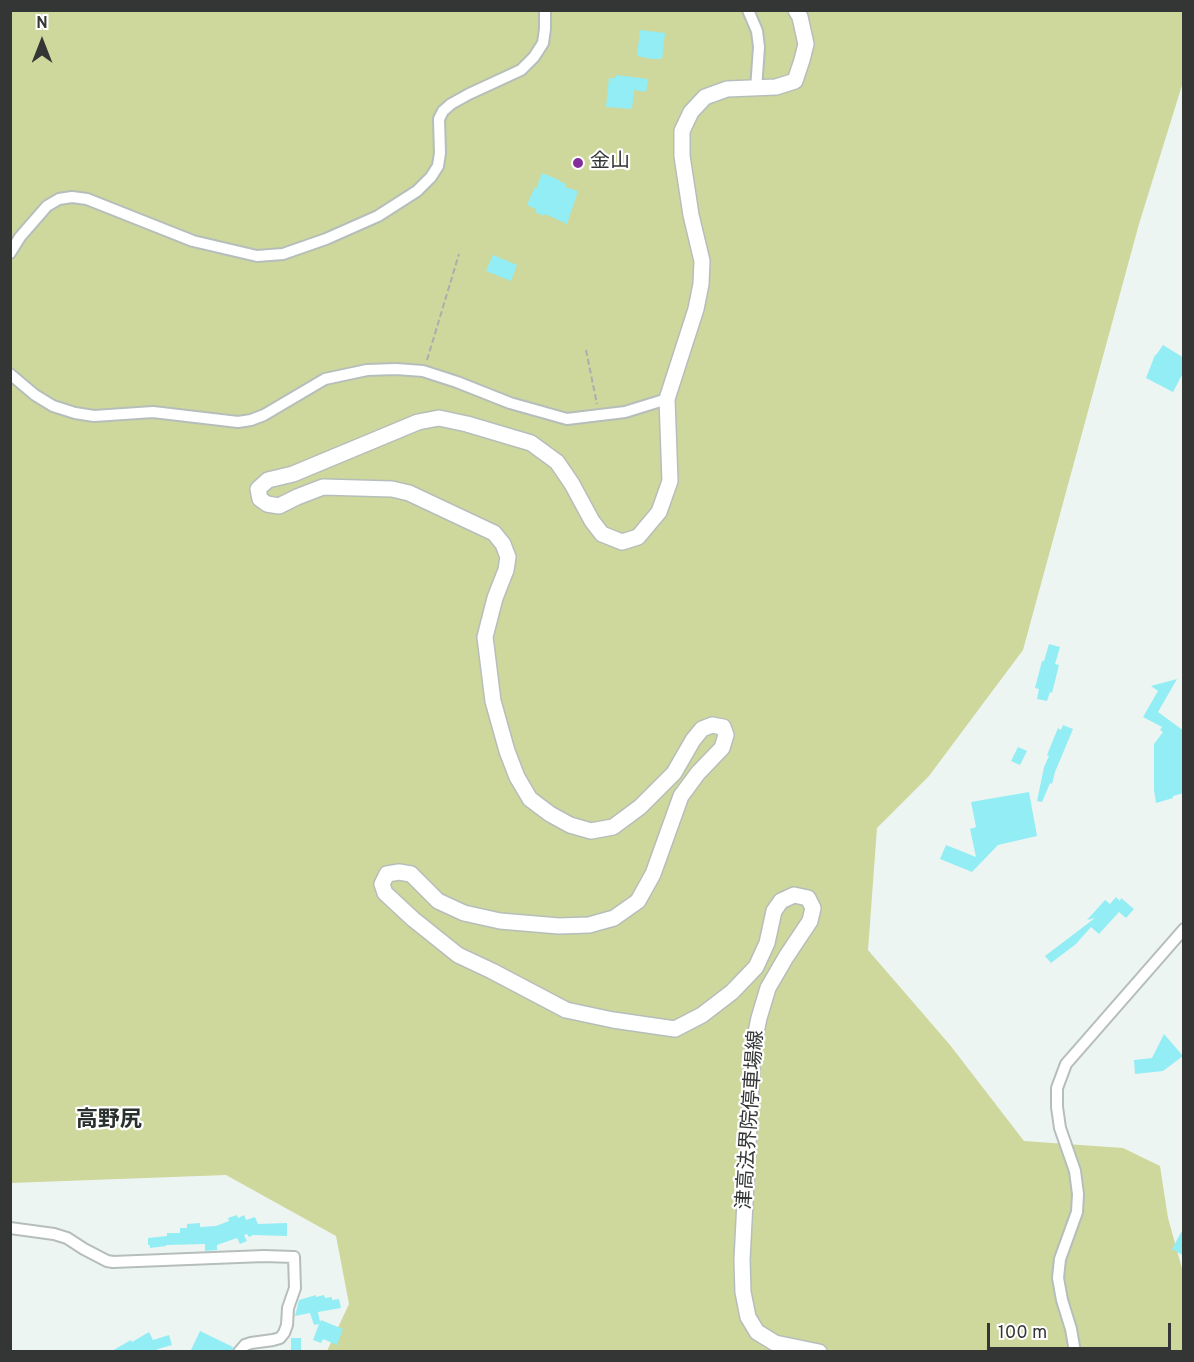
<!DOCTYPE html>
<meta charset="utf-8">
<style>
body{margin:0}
#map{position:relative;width:1194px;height:1362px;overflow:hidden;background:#edf5f2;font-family:Overpass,sans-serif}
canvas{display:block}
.frame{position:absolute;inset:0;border:12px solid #333635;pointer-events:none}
.north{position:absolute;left:12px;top:12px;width:60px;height:60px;-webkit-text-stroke:4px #fff;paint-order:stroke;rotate:0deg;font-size:16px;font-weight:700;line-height:24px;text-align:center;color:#333635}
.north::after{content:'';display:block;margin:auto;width:21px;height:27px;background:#333635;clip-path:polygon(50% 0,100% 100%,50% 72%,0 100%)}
.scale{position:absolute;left:987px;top:1323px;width:184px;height:27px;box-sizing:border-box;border:3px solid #333635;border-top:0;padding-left:8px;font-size:18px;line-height:21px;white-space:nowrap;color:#333635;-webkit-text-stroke:4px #fff;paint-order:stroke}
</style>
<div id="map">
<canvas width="1194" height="1362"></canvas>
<div class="frame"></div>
<div class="north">N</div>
<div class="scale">100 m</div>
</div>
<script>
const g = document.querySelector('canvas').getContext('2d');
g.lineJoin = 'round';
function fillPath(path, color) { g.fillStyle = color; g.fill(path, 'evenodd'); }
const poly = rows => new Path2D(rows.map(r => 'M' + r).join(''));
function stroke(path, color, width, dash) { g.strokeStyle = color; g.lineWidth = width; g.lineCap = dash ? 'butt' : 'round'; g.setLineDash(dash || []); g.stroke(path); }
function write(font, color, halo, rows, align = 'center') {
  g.font = font + ' Overpass,"Noto Sans JP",sans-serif'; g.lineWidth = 4.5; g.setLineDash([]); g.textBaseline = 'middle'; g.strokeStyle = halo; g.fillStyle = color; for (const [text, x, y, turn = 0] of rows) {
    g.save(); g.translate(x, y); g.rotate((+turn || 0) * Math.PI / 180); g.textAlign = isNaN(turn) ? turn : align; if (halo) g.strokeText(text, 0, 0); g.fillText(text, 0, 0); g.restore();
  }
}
fillPath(poly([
 [10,11,1183,11,1183,82,1139,224,1023,650,929,776,877,828,868,950,950,1045,1024,1141,1123,1148,1160,1166,1168,1218,1183,1272,1183,1351,327,1351,349,1304,336,1236,226,1175,11,1183]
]), '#ced79c');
fillPath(poly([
 [640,30,665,33,662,59,652,59,637,56],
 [616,75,648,79,646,92,634,90,632,109,606,107,609,78,616,78],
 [542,173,559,180,559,181,566,184,565,187,578,191,567,224,545,214,544,216,535,212,536,209,527,205,534,188,536,189],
 [493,255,517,265,511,281,486,271],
 [1163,345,1184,358,1184,371,1173,392,1146,378,1155,355,1156,355],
 [1049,644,1060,647,1055,664,1059,665,1052,693,1050,692,1047,701,1037,699,1039,689,1035,688,1042,661,1044,661],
 [1177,679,1158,712,1184,731,1184,793,1173,796,1173,798,1156,803,1154,790,1154,744,1163,732,1160,730,1162,727,1143,717,1158,691,1151,686],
 [1063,725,1073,729,1055,772,1052,784,1050,783,1042,802,1037,801,1044,767,1049,756,1047,755,1058,728,1061,730],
 [1018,747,1027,751,1020,765,1011,761],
 [1029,792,1037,836,998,845,972,872,940,859,946,845,976,857,970,829,976,827,971,802],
 [1116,897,1120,901,1121,898,1134,909,1126,918,1119,912,1099,934,1091,927,1076,944,1051,963,1045,956,1095,918,1087,920,1105,900,1110,904],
 [1164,1034,1183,1056,1163,1071,1135,1074,1134,1060,1152,1058],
 [237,1215,238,1218,244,1215,246,1220,255,1217,258,1224,287,1223,287,1236,253,1235,249,1237,247,1234,244,1235,247,1241,240,1244,237,1238,217,1245,217,1250,205,1251,205,1244,166,1245,166,1246,150,1248,150,1245,148,1245,148,1238,167,1236,167,1233,180,1233,180,1228,187,1228,187,1224,200,1223,200,1227,216,1226,229,1221,228,1218],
 [1184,1227,1184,1256,1172,1249],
 [316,1295,316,1297,324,1295,325,1298,332,1297,332,1300,339,1299,341,1308,318,1312,320,1322,321,1320,343,1329,337,1345,323,1339,321,1343,313,1340,319,1324,314,1325,310,1313,295,1316,299,1300],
 [200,1331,233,1347,232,1352,190,1352],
 [149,1332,153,1340,169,1335,172,1345,158,1349,153,1352,110,1352,131,1340,132,1342],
 [291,1338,301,1338,301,1350,291,1350]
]), '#93edf4');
const minor = poly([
 [748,10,757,31,759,47,756,89],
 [10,253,20,237,47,206,59,199,72,197,87,199,193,241,257,256,283,254,326,239,378,216,417,191,431,177,438,166,440,153,439,119,443,111,451,104,469,94,521,70,534,57,543,43,545,29,545,10],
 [10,374,35,395,53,406,75,413,94,416,153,412,238,422,251,420,264,415,325,379,367,370,396,369,423,371,457,382,510,403,567,419,625,412,667,399],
 [10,1228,54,1234,67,1238,84,1249,107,1261,113,1262,264,1256,294,1257,295,1288,288,1308,287,1325,284,1333,280,1338,273,1340,251,1343,245,1345,239,1352],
 [1075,1352,1071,1329,1062,1300,1058,1278,1060,1259,1077,1212,1078,1194,1075,1171,1060,1128,1057,1107,1057,1088,1066,1064,1184,929]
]);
const secondary = poly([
 [796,10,800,17,806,44,802,60,795,81,776,87,727,89,705,97,691,112,682,131,682,156,691,215,702,261,701,284,696,309,667,399,670,481,659,512,638,537,622,542,602,534,592,521,572,484,557,462,531,443,467,424,439,418,418,422,293,474,268,480,258,489,260,499,267,504,279,506,297,497,323,487,392,489,409,493,494,533,503,544,508,557,506,570,495,598,485,637,493,701,507,751,517,777,530,799,550,814,570,825,591,831,613,827,640,807,674,773,693,740,702,729,712,725,723,727,726,735,722,748,698,773,681,796,653,874,638,901,614,918,589,925,559,926,500,921,464,913,438,901,411,874,399,872,387,874,382,884,385,893,413,919,458,955,492,971,566,1010,613,1020,675,1029,702,1015,732,992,756,967,767,943,774,911,781,901,794,895,808,898,813,908,810,921,786,957,768,988,759,1018,753,1047,742,1260,743,1292,748,1317,757,1332,775,1343,819,1352]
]);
stroke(minor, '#b6bebb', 14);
stroke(secondary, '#b6bebb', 18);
stroke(poly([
 [586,350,597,404],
 [427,360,459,254]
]), '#a9afad', 2, [6, 3]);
stroke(minor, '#fff', 10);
stroke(secondary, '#fff', 15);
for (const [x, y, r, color] of [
 [578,163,6,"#842e9c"]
]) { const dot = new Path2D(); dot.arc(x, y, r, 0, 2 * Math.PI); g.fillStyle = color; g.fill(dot); stroke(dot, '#fff', 2); }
write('20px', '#333635', '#fff', [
 ["金山",590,163]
], 'left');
write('20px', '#333635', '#fff', [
 ["津高法界院停車場線",752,1120,-86]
]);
write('bold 22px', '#2a302e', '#fff', [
 ["高野尻",109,1122]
]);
</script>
